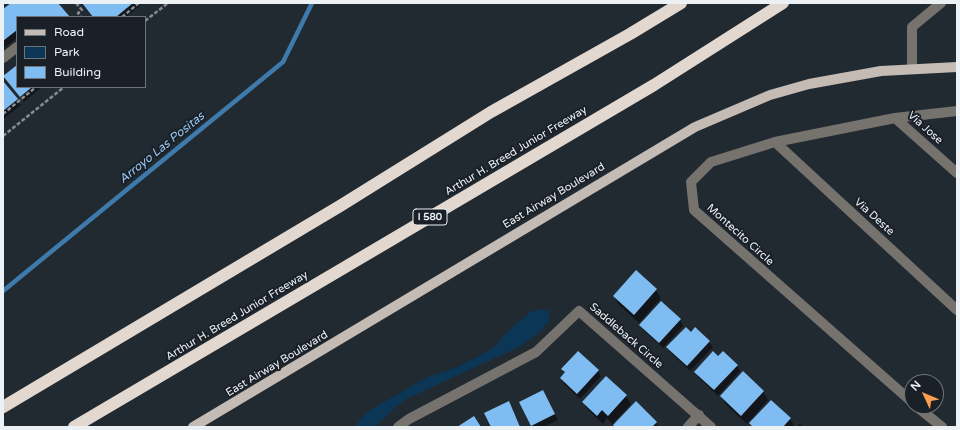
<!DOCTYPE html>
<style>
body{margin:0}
#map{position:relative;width:960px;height:430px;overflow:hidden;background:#222a31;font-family:"Varela Round",sans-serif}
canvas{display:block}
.frame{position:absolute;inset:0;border:4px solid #ecf1f6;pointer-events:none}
.legend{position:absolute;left:16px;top:16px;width:130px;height:72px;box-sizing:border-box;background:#192027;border:1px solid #6d747a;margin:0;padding:5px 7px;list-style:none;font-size:12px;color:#ecf1f6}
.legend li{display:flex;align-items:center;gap:8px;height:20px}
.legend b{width:20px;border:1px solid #6d747a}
.north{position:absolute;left:904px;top:374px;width:40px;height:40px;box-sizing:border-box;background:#192027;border:1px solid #6d747a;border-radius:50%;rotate:314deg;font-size:11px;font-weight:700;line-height:16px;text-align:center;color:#ecf1f6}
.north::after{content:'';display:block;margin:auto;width:14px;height:18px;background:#fa9f4f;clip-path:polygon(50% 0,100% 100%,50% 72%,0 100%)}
</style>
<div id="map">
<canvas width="960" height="430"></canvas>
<div class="frame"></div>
<ul class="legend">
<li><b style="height:5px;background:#c4bbb4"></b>Road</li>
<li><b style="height:11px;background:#0c3655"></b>Park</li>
<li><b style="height:11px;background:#7fbcf1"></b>Building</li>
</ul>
<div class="north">N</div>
</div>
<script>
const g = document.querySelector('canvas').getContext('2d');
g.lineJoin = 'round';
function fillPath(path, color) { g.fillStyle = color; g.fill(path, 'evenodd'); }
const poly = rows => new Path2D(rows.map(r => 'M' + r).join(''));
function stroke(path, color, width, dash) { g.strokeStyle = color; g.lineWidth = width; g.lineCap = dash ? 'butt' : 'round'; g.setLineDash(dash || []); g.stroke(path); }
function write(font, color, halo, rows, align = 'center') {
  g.font = font + ' "Varela Round",sans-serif'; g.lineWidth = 4; g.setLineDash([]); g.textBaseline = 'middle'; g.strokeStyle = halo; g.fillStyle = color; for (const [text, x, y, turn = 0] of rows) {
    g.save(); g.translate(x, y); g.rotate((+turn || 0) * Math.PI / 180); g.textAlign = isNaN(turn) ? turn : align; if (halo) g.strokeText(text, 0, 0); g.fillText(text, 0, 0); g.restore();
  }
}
fillPath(poly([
 [540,309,548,311,550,320,542,330,521,346,404,400,374,427,354,427,367,412,427,377,455,368,481,355,495,346,507,332,530,312]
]), '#0c3655');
fillPath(poly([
 [12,3,57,3,69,17,17,17,17,38,3,49,3,11],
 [81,3,143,3,126,17,93,17],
 [17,66,17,87,42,87,24,102,4,76],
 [3,82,21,105,3,119],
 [636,272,656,290,661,298,639,323,619,305,614,296],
 [680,320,683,326,663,348,644,331,641,325],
 [691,333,709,342,713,347,690,371,671,353,668,348],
 [718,358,737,366,740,371,718,396,698,377,695,372],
 [563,369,598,371,601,376,580,399,564,384,561,378,565,373],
 [763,391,768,400,747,424,726,405,721,396],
 [626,396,631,404,613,423,656,423,658,427,615,427,607,418,603,424,588,410,583,402],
 [546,397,558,420,543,427,533,427,521,402],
 [790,419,794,425,791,427,753,427,751,423],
 [800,424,804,427,797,427]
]), '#0007');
stroke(poly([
 [3,291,283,62,312,3]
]), '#3e7aab', 4.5);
fillPath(poly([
 [11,3,58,3,70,17,17,17,17,30,3,41,3,9],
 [82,3,133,3,116,17,93,17],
 [17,65,17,87,32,87,20,97,3,76],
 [3,81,18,99,3,111],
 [636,270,657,289,634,315,613,296],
 [661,301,681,319,659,343,639,325],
 [686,327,691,332,695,327,710,341,687,366,666,347],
 [578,351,599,370,577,394,560,378,565,372,561,369],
 [713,351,718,356,723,351,738,365,714,390,694,372],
 [743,371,764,391,741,416,720,396],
 [606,376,627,395,608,416,602,410,597,416,582,402],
 [543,390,555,414,531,426,519,402],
 [771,400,791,418,783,427,753,427,749,423],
 [509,401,520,427,491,427,484,413],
 [636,401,657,422,652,427,615,427,613,425],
 [474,416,481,427,457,427]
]), '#7fbcf1');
stroke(poly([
 [76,3,82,10,78,13,81,17],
 [122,17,139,3],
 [145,21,168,3],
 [3,114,36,87],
 [3,136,64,87]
]), '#858b91', 2.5, [4, 2]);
stroke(poly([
 [3,58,17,47],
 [912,69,912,27,941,3],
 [895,118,957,173],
 [775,142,957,310],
 [912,402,694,210,691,182,711,162,775,142,895,118,957,111],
 [916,406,942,427],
 [398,427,409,419,536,352,579,311,711,427],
 [688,427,699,415]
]), '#76726e', 10);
stroke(poly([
 [193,427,695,127,770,95,809,84,881,71,957,67]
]), '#c4bbb4', 10);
stroke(poly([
 [3,407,340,206,491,112,630,34,681,3],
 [74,427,654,85,783,3]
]), '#e3d8cf', 12);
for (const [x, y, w] of [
 [430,217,34]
]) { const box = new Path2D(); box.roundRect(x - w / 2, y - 8, w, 16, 3); g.fillStyle = '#192027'; g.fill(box); stroke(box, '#ecf1f6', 1); }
write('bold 10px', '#ecf1f6', null, [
 ["I 580",430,217]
]);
write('11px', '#ecf1f6', '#192027', [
 ["Via Jose",925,128,42],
 ["Arthur H. Breed Junior Freeway",516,151,-31],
 ["East Airway Boulevard",554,196,-31],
 ["Via Deste",874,217,42],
 ["Montecito Circle",740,235,42],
 ["Arthur H. Breed Junior Freeway",237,316,-31],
 ["Saddleback Circle",626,336,41],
 ["East Airway Boulevard",277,364,-31]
]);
write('italic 12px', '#99c8f2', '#192027', [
 ["Arroyo Las Positas",162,148,-39]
]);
</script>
